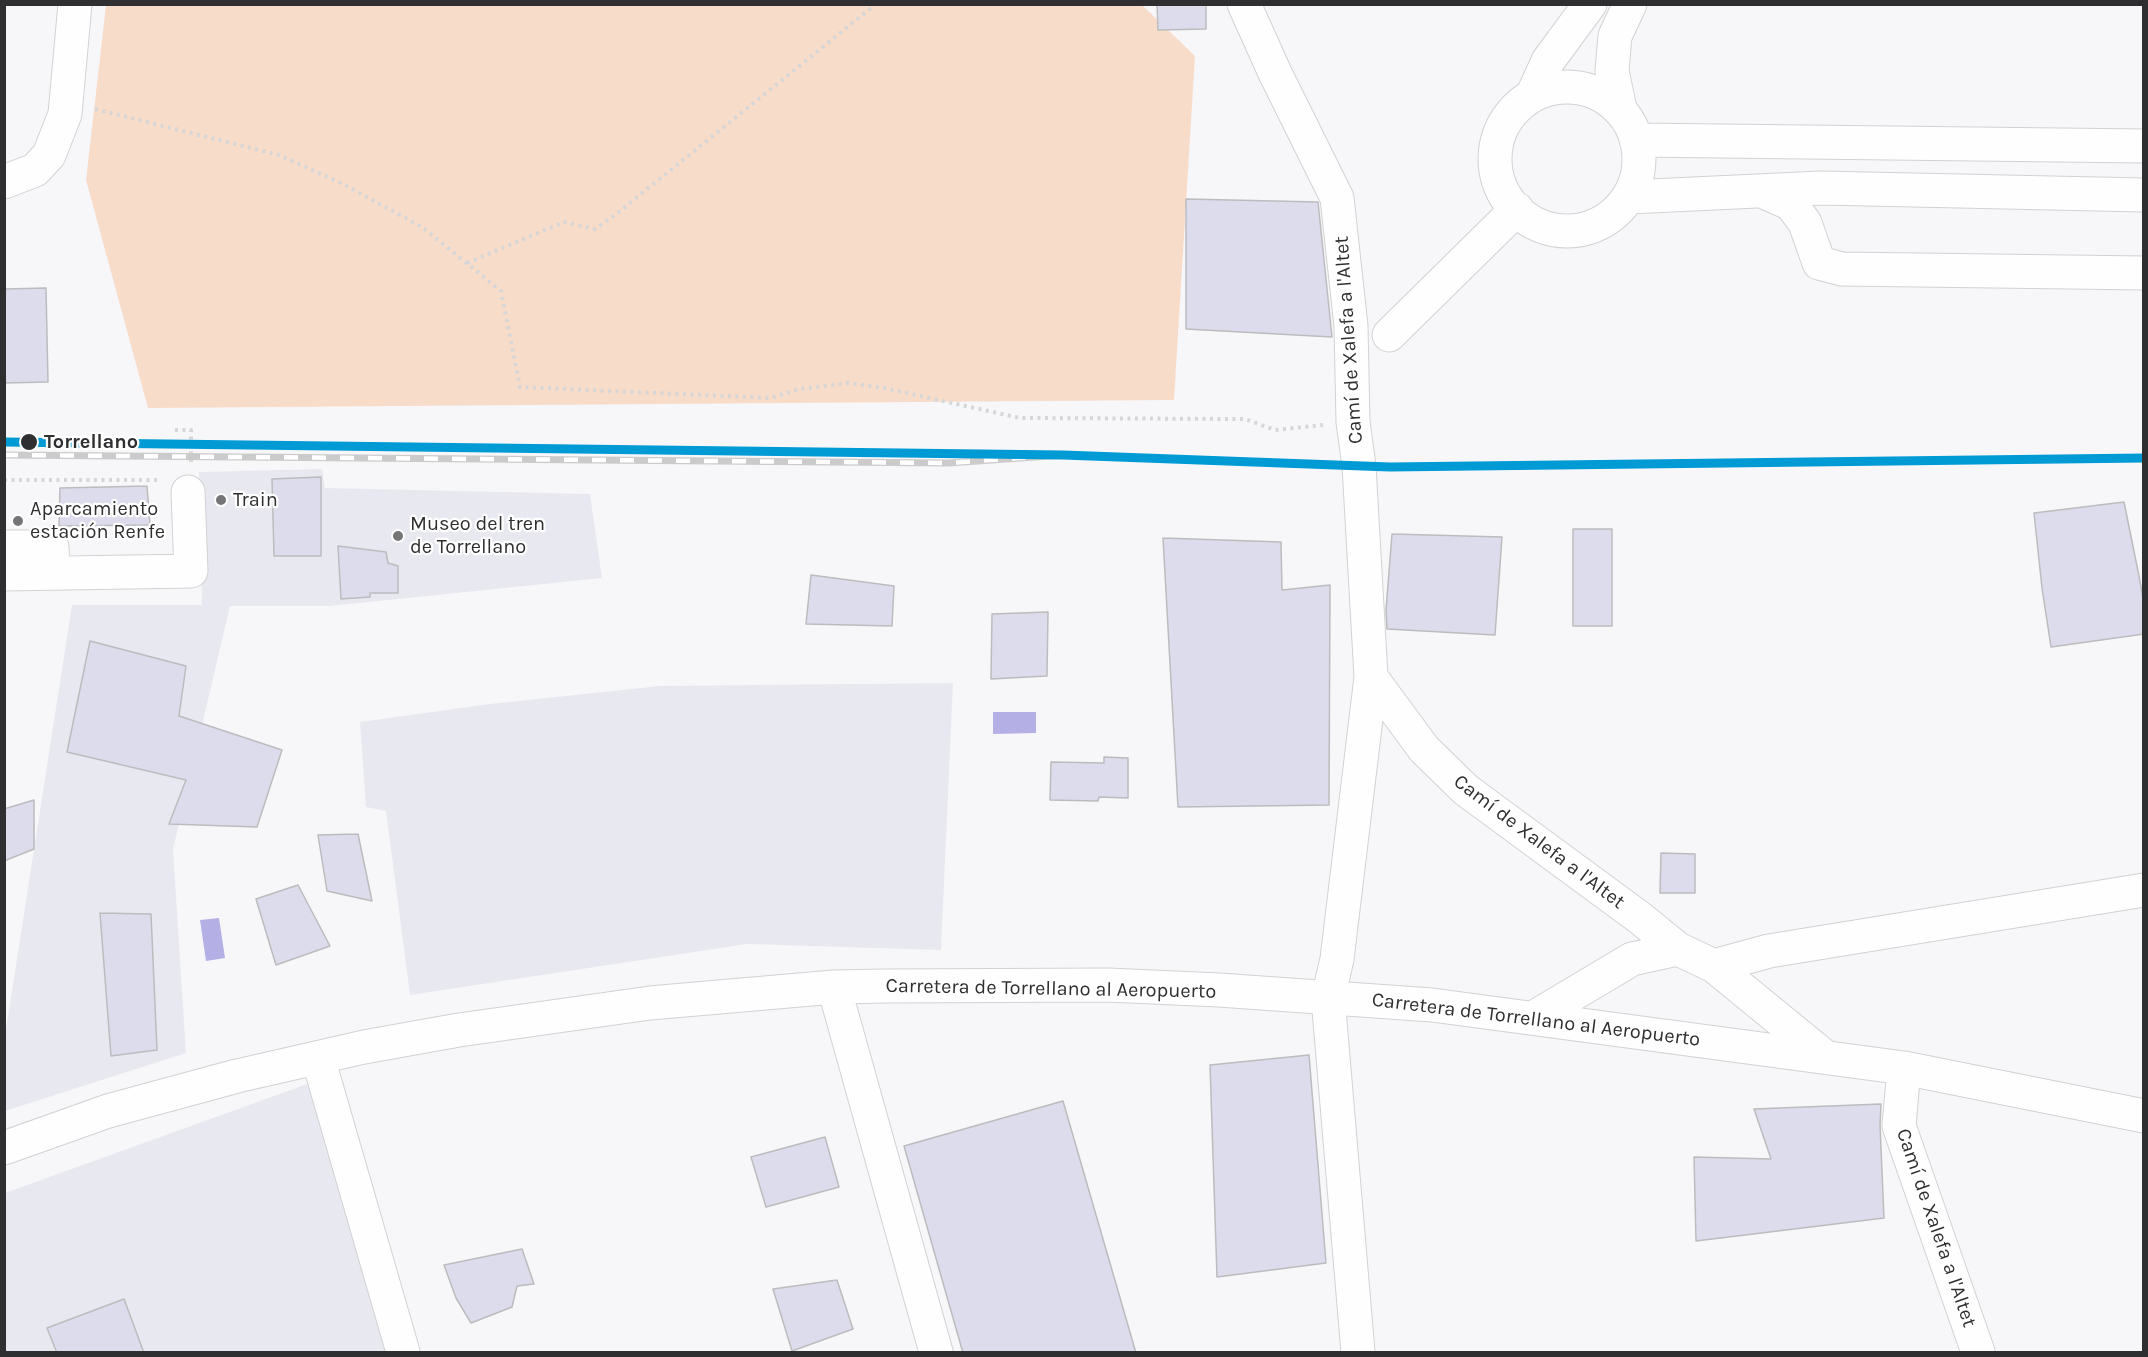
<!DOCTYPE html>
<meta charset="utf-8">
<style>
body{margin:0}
#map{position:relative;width:2148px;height:1357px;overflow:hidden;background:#f7f7fa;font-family:Karla,sans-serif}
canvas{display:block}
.frame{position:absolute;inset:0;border:6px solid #2f2f31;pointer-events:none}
</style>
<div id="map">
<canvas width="2148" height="1357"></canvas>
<div class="frame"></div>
</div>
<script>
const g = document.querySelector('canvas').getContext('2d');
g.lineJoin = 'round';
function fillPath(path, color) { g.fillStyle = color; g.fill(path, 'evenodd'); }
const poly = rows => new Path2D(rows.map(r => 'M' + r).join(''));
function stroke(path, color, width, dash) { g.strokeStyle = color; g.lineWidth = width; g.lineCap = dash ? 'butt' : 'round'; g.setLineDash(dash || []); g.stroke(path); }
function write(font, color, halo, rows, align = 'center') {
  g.font = font + ' Karla,sans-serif'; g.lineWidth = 4.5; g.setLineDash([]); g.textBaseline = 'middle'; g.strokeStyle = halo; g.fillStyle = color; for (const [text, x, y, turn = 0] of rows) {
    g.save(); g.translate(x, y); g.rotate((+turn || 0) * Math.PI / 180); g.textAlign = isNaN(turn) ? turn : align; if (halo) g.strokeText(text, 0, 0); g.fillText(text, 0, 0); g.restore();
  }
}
fillPath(poly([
 [322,469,325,488,590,494,602,578,330,606,230,606,173,849,186,1053,5,1111,5,1036,72,605,202,605,199,472],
 [953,683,941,950,747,944,410,995,386,811,366,807,360,722,490,704,660,686],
 [324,1078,403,1352,5,1352,5,1193]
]), '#e8e8f0');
fillPath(poly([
 [1141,4,1195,56,1174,400,148,408,86,180,106,5]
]), '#f8dcca');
fillPath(poly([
 [993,712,1036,712,1036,733,993,734],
 [219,918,225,958,206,961,200,920]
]), '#b4b0e6');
const building = poly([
 [1157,4,1206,4,1206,29,1158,30,1157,4],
 [1186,199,1318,202,1332,337,1186,329,1186,199],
 [46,288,48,382,4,383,4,289,46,288],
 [321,477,321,556,274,556,272,479,321,477],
 [147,486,150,525,59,526,60,488,147,486],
 [2124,502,2139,576,2144,604,2144,634,2051,647,2042,588,2034,513,2124,502],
 [1573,529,1612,529,1612,626,1573,626,1573,529],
 [1392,534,1502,537,1495,635,1387,629,1386,610,1392,534],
 [1163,538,1281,542,1282,590,1330,585,1329,805,1178,807,1163,538],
 [338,546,386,552,388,563,398,566,398,593,370,593,370,597,341,599,338,546],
 [811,575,894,586,892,626,806,624,811,575],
 [1048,612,1047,676,991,679,992,614,1048,612],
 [90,641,186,666,179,716,282,750,257,827,169,824,186,780,67,752,90,641],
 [1104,757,1128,758,1128,798,1099,797,1098,801,1050,800,1051,762,1104,763,1104,757],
 [34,800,34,849,4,861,4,809,34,800],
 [358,834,372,901,327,891,318,835,358,834],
 [1661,853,1695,854,1695,893,1660,893,1661,853],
 [298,885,330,946,276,965,256,899,298,885],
 [100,913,151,914,157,1050,111,1056,100,913],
 [1309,1055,1326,1263,1217,1277,1210,1065,1309,1055],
 [1063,1101,1136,1353,963,1353,904,1146,1063,1101],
 [1881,1104,1880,1125,1884,1218,1696,1241,1694,1157,1771,1159,1754,1109,1881,1104],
 [825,1137,839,1187,766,1207,751,1157,825,1137],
 [522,1249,534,1284,517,1286,512,1307,471,1323,456,1298,444,1265,522,1249],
 [837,1280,853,1329,792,1351,773,1289,837,1280],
 [124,1299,144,1353,57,1353,47,1328,124,1299]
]);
fillPath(building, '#dddced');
stroke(building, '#bcbcbe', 1.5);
const minor = poly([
 [1244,4,1275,73,1337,198,1351,326,1353,422,1359,466,1371,677,1424,749,1466,790,1640,918,1678,949,1714,966,1824,1056],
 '1495 159a72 72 0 1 1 144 0a72 72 0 1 1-144 0Z',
 [1532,96,1548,61,1590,4],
 [1620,109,1612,71,1615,36,1630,4],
 [1636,140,2144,146],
 [4,182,35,170,49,155,65,114,75,4],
 [1762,191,1791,204,1805,223,1819,263,1842,269,2144,273],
 [1629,197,1821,188,2144,195],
 [1389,335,1517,209],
 [4,547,52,547,53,573],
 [4,574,191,571,188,492],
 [1714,966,1769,951,2144,890],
 [834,987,936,1352],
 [1533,1018,1632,959,1678,949],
 [318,1058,403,1352],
 [1904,1068,1899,1126,1978,1352],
 [4,1148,108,1111,237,1076,364,1047,459,1030,650,1003,834,987,886,986,1108,985,1219,990,1432,1005,1904,1068,2144,1116],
 [1358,1352,1328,998,1337,959,1371,677]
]);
stroke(minor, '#d2d2d4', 35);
stroke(poly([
 [95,109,279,155,343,184,422,227,501,291,520,387,771,398,799,389,849,383,889,389,1020,418,1245,419,1275,430,1323,425],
 [467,263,564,222,595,229,615,215,876,4],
 [175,430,191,430,191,462],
 [4,480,160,480]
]), '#d6d6d7', 4, [3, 4.5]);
stroke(minor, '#fefefe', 33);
const rail = poly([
 [4,455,949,463,1063,455]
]);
stroke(rail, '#cbcbcc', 7);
stroke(rail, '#fff', 4.5, [14]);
stroke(poly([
 [4,442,1063,455,1390,467,2144,458]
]), '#009ad5', 9);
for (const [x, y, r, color] of [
 [29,442,9,"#2f2f31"],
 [221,500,6,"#757577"],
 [18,521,6,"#757577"],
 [398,536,6,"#757577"]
]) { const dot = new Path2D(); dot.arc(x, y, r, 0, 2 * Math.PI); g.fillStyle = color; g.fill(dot); stroke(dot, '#fff', 2); }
write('20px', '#2f2f31', '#fff', [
 ["Camí de Xalefa a l'Altet",1349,340,-94],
 ["Camí de Xalefa a l'Altet",1539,842,37],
 ["Carretera de Torrellano al Aeropuerto",1051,989,1],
 ["Carretera de Torrellano al Aeropuerto",1536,1020,7],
 ["Camí de Xalefa a l'Altet",1936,1228,71]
]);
write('bold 20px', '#2f2f31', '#fff', [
 ["Torrellano",44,442]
], 'left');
write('20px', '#2f2f31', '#fff', [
 ["Train",233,500],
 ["Aparcamiento",30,509],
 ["estación Renfe",30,532],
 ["Museo del tren",410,524],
 ["de Torrellano",410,547]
], 'left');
</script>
